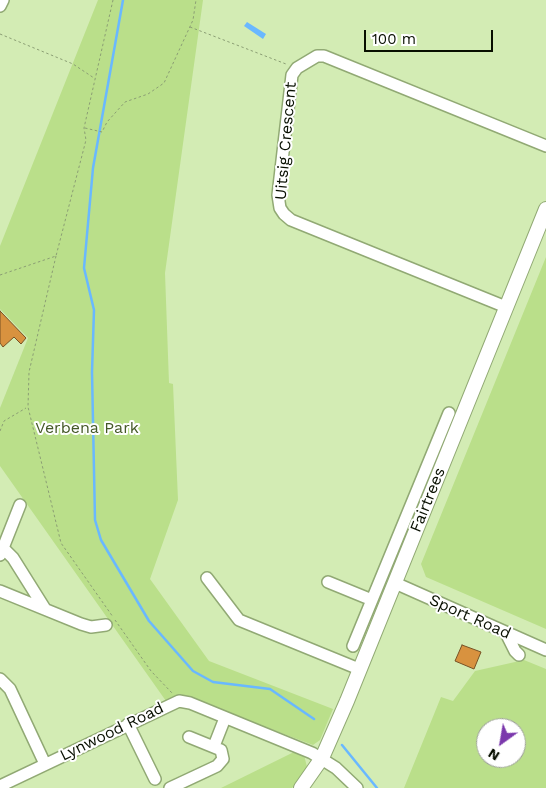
<!DOCTYPE html>
<style>
body{margin:0}
#map{position:relative;width:546px;height:788px;overflow:hidden;background:#d3ecb4;font-family:"Work Sans",sans-serif}
canvas{display:block}
.north{position:absolute;left:476px;top:718px;width:50px;height:50px;box-sizing:border-box;background:#fff;border:1px solid #9c9f99;border-radius:50%;rotate:212deg;font-size:14px;font-weight:700;line-height:20px;text-align:center;color:#080f00}
.north::after{content:'';display:block;margin:auto;width:18px;height:22px;background:#7b38ac;clip-path:polygon(50% 0,100% 100%,50% 72%,0 100%)}
.scale{position:absolute;left:364px;top:30px;width:129px;height:22px;box-sizing:border-box;border:2px solid #080f00;border-top:0;padding-left:6px;font-size:15px;line-height:18px;white-space:nowrap;color:#080f00;-webkit-text-stroke:4px #fff;paint-order:stroke}
</style>
<div id="map">
<canvas width="546" height="788"></canvas>
<div class="north">N</div>
<div class="scale">100 m</div>
</div>
<script>
const g = document.querySelector('canvas').getContext('2d');
g.lineJoin = 'round';
function fillPath(path, color) { g.fillStyle = color; g.fill(path, 'evenodd'); }
const poly = rows => new Path2D(rows.map(r => 'M' + r).join(''));
function stroke(path, color, width, dash) { g.strokeStyle = color; g.lineWidth = width; g.lineCap = dash ? 'butt' : 'round'; g.setLineDash(dash || []); g.stroke(path); }
function write(font, color, halo, rows, align = 'center') {
  g.font = font + ' "Work Sans",sans-serif'; g.lineWidth = 4; g.setLineDash([]); g.textBaseline = 'middle'; g.strokeStyle = halo; g.fillStyle = color; for (const [text, x, y, turn = 0] of rows) {
    g.save(); g.translate(x, y); g.rotate((+turn || 0) * Math.PI / 180); g.textAlign = isNaN(turn) ? turn : align; if (halo) g.strokeText(text, 0, 0); g.fillText(text, 0, 0); g.restore();
  }
}
fillPath(poly([
 [98,0,203,0,165,273,169,383,173,384,178,500,150,579,209,661,333,709,320,740,313,745,189,698,166,701,0,466,0,408,28,338,0,309,0,246],
 [546,257,546,629,426,577,421,564],
 [524,660,546,669,546,788,404,788,441,697,453,701,475,671],
 [486,728,516,728,516,758,486,758],
 [296,751,304,755,307,767,292,788,221,788]
]), '#badf8a');
fillPath(poly([
 [247,22,266,34,263,39,244,26]
]), '#69b8ff');
stroke(poly([
 [123,0,93,168,84,268,94,310,92,372,95,520,101,540,149,621,193,671,213,682,270,689,314,719],
 [342,745,377,788]
]), '#69b8ff', 2.5);
const building = poly([
 [0,311,26,338,21,344,14,337,3,347,0,343,0,311],
 [462,645,481,652,474,669,455,661,462,645]
]);
fillPath(building, '#d8923f');
stroke(building, '#775125', 1);
const minor = poly([
 [0,6,3,0],
 [506,307,291,220,284,214,280,208,278,195,292,75,297,68,317,56,324,56,546,146],
 [3,548,20,505],
 [0,555,3,548,13,558,45,609],
 [207,578,239,620,359,669],
 [328,582,372,600],
 [395,583,546,650],
 [0,591,81,624,91,627,106,625],
 [506,633,515,651,519,655],
 [353,646,449,413],
 [0,679,10,689,45,764],
 [128,724,155,779],
 [214,746,225,718],
 [0,786,179,701,190,703,312,753,336,768,357,788],
 [170,788,217,766,223,759,221,750,189,737]
]);
const major = poly([
 [301,788,322,758,347,701,546,209]
]);
stroke(minor, '#91a974', 14);
stroke(major, '#91a974', 16);
stroke(poly([
 [190,27,286,64],
 [0,34,73,64,94,78],
 [85,128,102,132,107,122,125,102,148,94,164,83,193,20,196,0],
 [56,256,29,372,28,407,61,543,113,617],
 [0,275,56,256,86,140,84,128,113,0],
 [0,431,4,421,26,408],
 [115,620,151,671,173,694]
]), '#8b9e74', 1, [2.5, 2.5]);
stroke(minor, '#fff', 11);
stroke(major, '#fff', 14);
write('16px', '#080f00', '#fff', [
 ["Uitsig Crescent",286,141,-85],
 ["Fairtrees",428,500,-68],
 ["Sport Road",470,617,24],
 ["Lynwood Road",112,732,-26]
]);
write('16px', '#445827', '#fff', [
 ["Verbena Park",87,428]
]);
</script>
